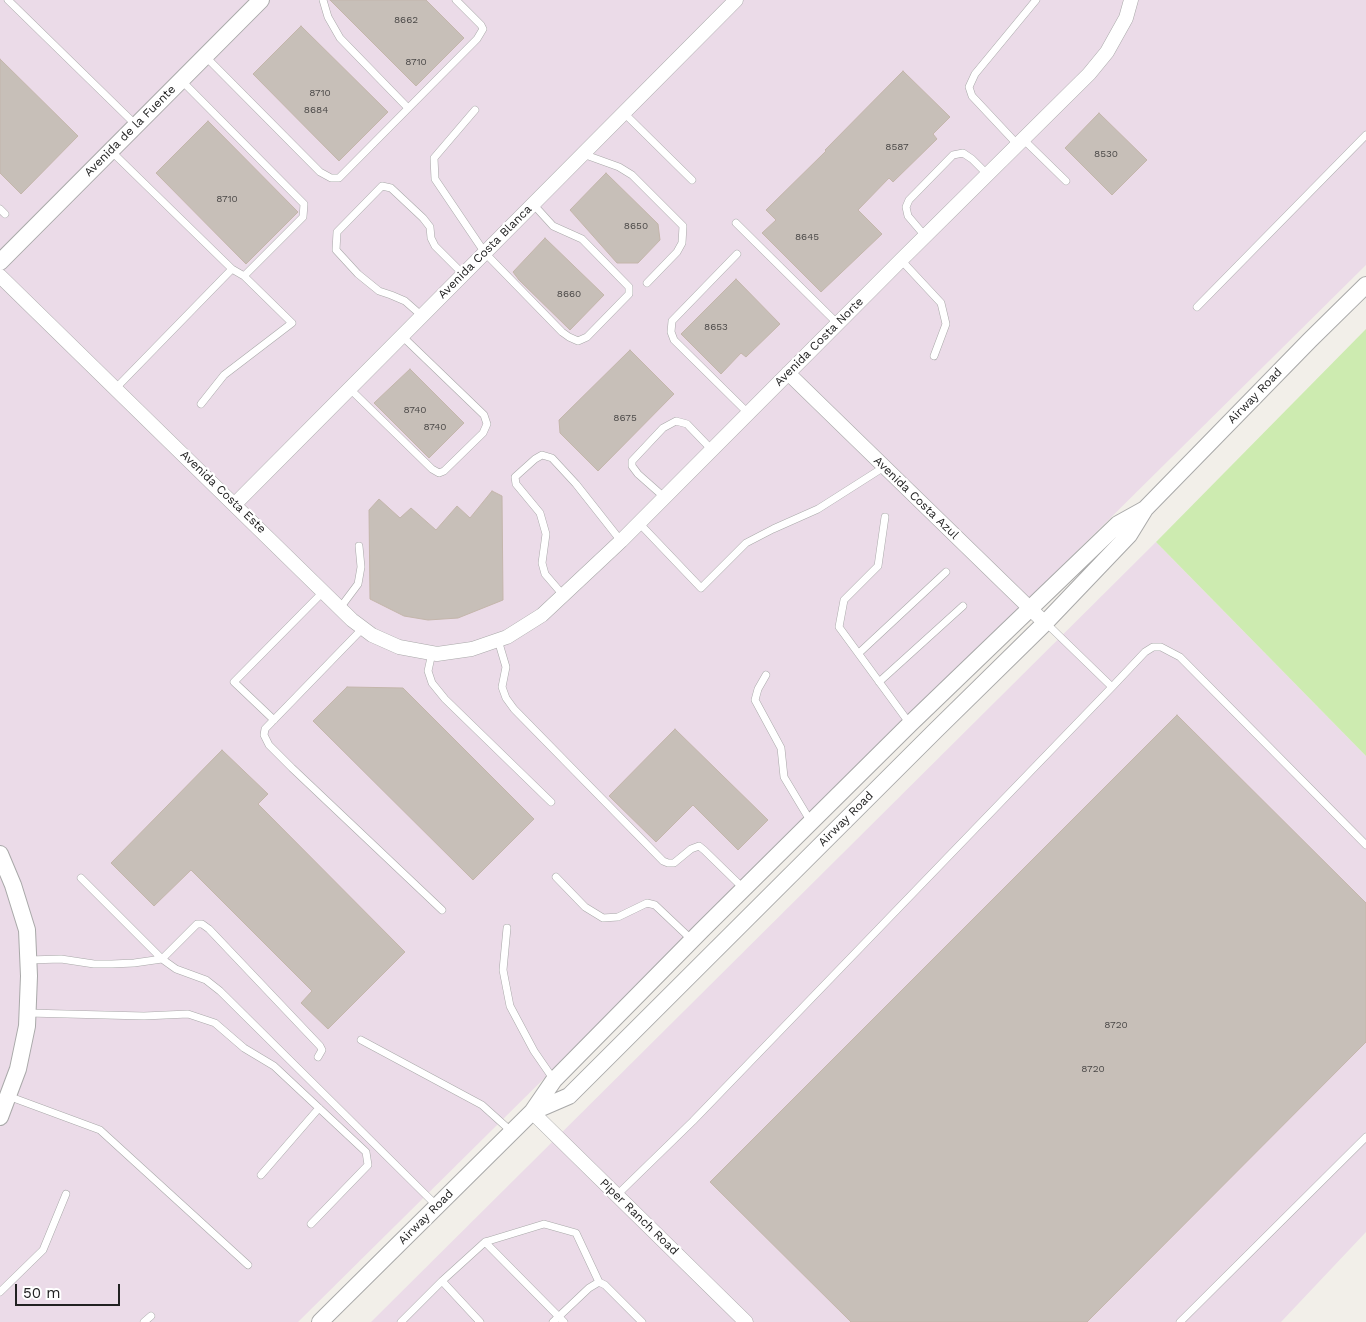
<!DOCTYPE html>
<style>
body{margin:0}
#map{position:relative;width:1366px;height:1322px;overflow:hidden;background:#f2efe9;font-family:"Work Sans",sans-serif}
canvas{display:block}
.scale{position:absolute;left:15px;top:1284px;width:105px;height:22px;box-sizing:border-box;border:2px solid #222;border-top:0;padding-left:6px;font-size:15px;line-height:18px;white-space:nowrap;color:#222;-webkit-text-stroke:4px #fff;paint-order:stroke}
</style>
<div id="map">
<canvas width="1366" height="1322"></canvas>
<div class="scale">50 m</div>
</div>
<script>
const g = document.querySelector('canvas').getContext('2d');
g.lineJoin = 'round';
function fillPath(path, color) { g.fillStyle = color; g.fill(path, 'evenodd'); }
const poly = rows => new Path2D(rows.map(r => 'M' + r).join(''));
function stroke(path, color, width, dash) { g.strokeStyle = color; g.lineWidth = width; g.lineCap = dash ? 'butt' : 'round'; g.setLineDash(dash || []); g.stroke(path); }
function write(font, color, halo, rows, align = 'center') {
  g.font = font + ' "Work Sans",sans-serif'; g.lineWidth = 4.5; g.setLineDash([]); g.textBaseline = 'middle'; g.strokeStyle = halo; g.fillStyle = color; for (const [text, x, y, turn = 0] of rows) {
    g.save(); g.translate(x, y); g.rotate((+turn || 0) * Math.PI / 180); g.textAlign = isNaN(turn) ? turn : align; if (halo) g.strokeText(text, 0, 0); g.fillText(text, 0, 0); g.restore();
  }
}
fillPath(poly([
 [0,0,1366,0,1366,265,298,1322,0,1322],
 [1156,542,1366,756,1366,1232,1281,1322,371,1322]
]), '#ebdbe8');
fillPath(poly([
 [1366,329,1366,756,1156,542]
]), '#cdebb0');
const building = poly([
 [330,0,426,0,464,38,416,86,330,0],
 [301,26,388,112,339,161,253,74,301,26],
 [0,59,78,136,21,194,0,173,0,59],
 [903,71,950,117,933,134,937,139,893,182,889,178,858,210,882,234,821,292,762,233,776,220,766,210,826,151,825,150,903,71],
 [1099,113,1147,160,1112,195,1065,148,1099,113],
 [208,121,298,212,246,264,156,173,208,121],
 [606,173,658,224,660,240,638,263,617,263,570,210,606,173],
 [545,238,604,295,570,330,519,280,513,272,545,238],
 [736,279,780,324,746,357,741,353,721,374,681,334,736,279],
 [630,350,674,394,598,471,560,433,559,420,630,350],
 [410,369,464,423,429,458,374,403,410,369],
 [492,491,502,496,503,600,458,618,428,620,404,616,370,599,369,510,379,499,400,518,411,508,436,530,457,506,470,518,492,491],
 [347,687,403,688,534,819,473,880,313,721,347,687],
 [1177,715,1366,903,1366,1042,1087,1322,851,1322,710,1182,1177,715],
 [675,729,768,820,738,850,693,805,656,842,609,796,675,729],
 [222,750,268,794,258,804,405,952,328,1029,301,1003,312,991,191,870,154,906,111,863,222,750]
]);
fillPath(building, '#c7bfb8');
stroke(building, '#c4b6ab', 1);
const service = poly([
 [8,0,136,125],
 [323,0,328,17,340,38,408,108],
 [205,56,320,172,331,178,339,178,477,39,483,29,481,25,456,0],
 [181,80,304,204,303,217,244,276,232,269],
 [475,110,434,158,435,179,485,253,562,332,569,337,578,341,587,337,629,294,629,287,582,239,553,226,533,204],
 [624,113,692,180],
 [1023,139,1066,181],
 [1017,144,972,96,969,87,975,74,1036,0],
 [111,151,232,269,116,388],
 [583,154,619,167,632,175,683,226,682,243,677,252,647,283],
 [0,209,5,214],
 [736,223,837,323],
 [925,236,908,216,906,207,909,200,953,155,963,153,972,159,987,174],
 [737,254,672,321,671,332,674,340,748,413],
 [901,260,941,303,946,324,934,356],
 [1197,307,1366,135],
 [422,316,405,301,391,295,379,291,358,274,336,250,337,232,382,186,391,188,423,218,430,227,431,238,435,246,463,274],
 [350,389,432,469,439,473,444,471,483,433,487,424,484,415,402,336],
 [201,404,224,375,292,323,244,276],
 [664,497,638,474,632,466,632,461,663,428,676,421,687,424,712,450],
 [885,517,878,566,844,600,839,627,910,724],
 [639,523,701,588,746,543,773,529,818,509,884,467],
 [563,595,545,574,542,563,546,534,540,513,516,484,515,477,535,459,542,455,552,458,576,484,621,541],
 [340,608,358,584,361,567,359,546],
 [363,628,265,729,264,735,269,745,292,768,442,910],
 [498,640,506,667,502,687,506,698,514,709,663,861,668,863,674,863,691,849,699,846,704,850,743,888],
 [432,653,428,671,432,683,445,699,551,802],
 [859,653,946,572],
 [766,675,758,689,755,700,781,748,784,777,811,822],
 [879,682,963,606],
 [1112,687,1145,652,1153,647,1161,647,1180,657,1366,845],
 [274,720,234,682,323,592],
 [556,877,585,907,603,918,618,917,647,903,655,905,692,940],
 [81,878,162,959,176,969,206,980,220,991,437,1206],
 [507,928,503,970,510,1006,534,1051,554,1080],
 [29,960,61,959,94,964,112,964,134,963,162,959,197,924,202,924,209,929,320,1046,322,1050,318,1057],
 [28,1013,144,1016,188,1014,215,1023,244,1048,274,1066,366,1152,368,1165,311,1224],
 [361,1040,482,1105,512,1132],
 [8,1096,100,1130,248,1265],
 [261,1175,319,1108],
 [617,1195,693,1121,1112,687,1046,623],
 [485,1242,564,1322],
 [442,1281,480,1322],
 [0,1292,43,1250,66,1194],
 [144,1322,151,1316],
 [401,1322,442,1281,485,1242,544,1224,576,1233,599,1282],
 [553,1322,589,1288,599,1282,605,1285,642,1322],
 [1180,1322,1366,1137]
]);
const minor = poly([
 [0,276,352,620,372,635,399,647,437,654,472,649,507,637,542,615,621,541,901,260,1089,74,1107,52,1126,18,1131,0],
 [788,373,1045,623],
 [235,504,736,0],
 [532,1112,746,1322]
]);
const tertiary = poly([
 [0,262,261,0],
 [0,854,13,885,27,930,29,976,27,1026,18,1069,0,1117],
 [532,1112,569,1096,936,730,1045,623,1129,535,1145,509,1310,340,1366,285],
 [320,1322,532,1112,554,1080,702,930,910,724,1118,524,1145,509]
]);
stroke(service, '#a9a9a9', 8);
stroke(minor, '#a9a9a9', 15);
stroke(tertiary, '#a9a9a9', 18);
stroke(service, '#fff', 7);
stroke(minor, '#fff', 14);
stroke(tertiary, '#fff', 16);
write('10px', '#4b4948', null, [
 ["8662",406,20],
 ["8710",416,62],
 ["8710",320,93],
 ["8684",316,110],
 ["8587",897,147],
 ["8530",1106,154],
 ["8710",227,199],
 ["8650",636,226],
 ["8645",807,237],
 ["8660",569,294],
 ["8653",716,327],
 ["8740",415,410],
 ["8675",625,418],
 ["8740",435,427],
 ["8720",1116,1025],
 ["8720",1093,1069]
]);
write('12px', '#222', '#fff', [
 ["Avenida de la Fuente",130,131,-45],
 ["Avenida Costa Blanca",485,252,-45],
 ["Avenida Costa Norte",819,342,-45],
 ["Airway Road",1255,396,-46],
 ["Avenida Costa Este",223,492,44],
 ["Avenida Costa Azul",916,498,44],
 ["Airway Road",846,819,-45],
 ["Airway Road",426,1217,-45],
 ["Piper Ranch Road",639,1217,44]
]);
</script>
